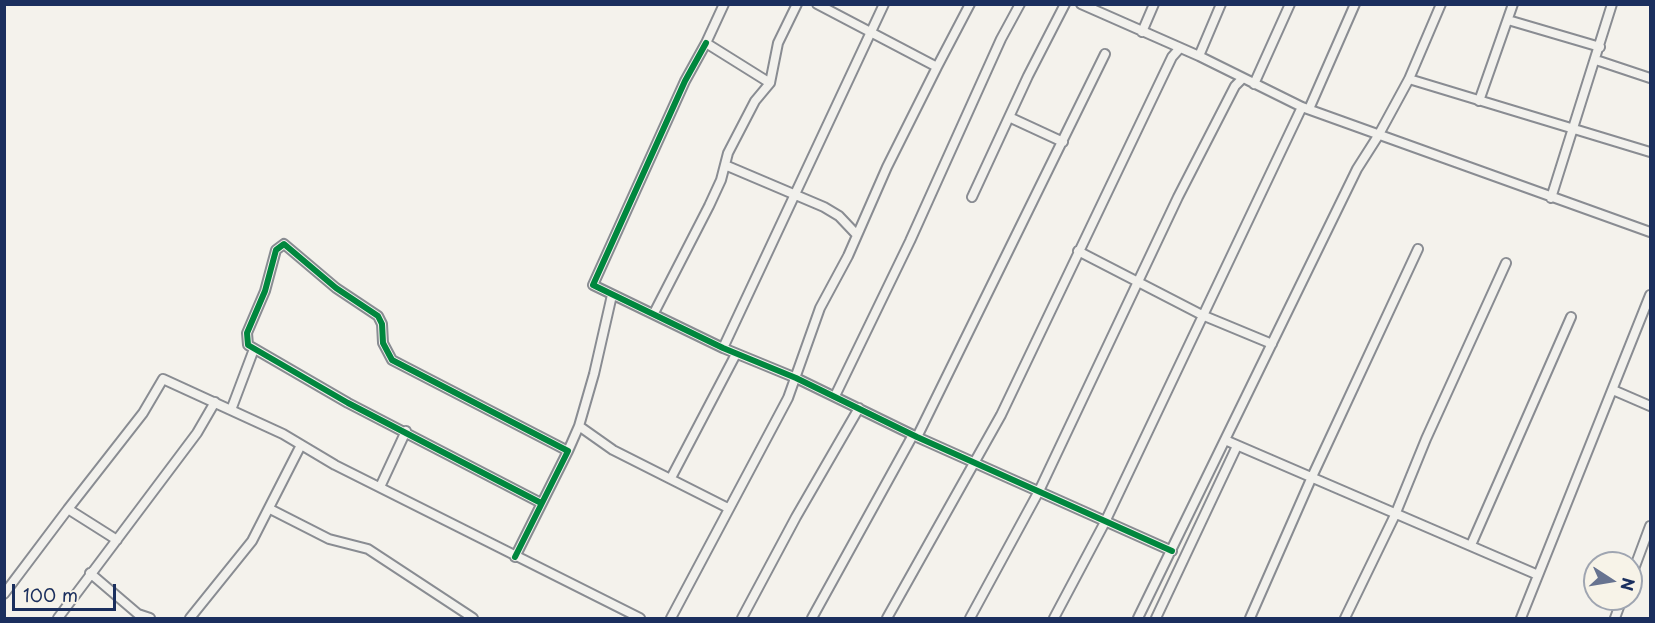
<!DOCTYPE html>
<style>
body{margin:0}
#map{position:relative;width:1655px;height:623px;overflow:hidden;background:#f4f2ec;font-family:"Playpen Sans",sans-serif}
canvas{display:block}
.frame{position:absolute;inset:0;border:6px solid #1b2f5e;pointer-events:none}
.north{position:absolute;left:1583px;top:551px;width:60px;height:60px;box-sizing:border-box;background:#f7f3e8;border:2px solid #9fa5b1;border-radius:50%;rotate:102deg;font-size:16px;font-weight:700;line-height:24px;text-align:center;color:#1b2f5e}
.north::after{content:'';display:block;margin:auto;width:21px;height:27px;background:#677390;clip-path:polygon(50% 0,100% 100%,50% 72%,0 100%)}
.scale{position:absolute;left:12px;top:584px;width:104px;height:27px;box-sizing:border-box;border:3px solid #1b2f5e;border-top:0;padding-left:8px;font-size:18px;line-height:21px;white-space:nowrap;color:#1b2f5e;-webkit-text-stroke:4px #f7f3e8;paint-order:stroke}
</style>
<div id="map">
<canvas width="1655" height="623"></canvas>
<div class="frame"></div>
<div class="north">N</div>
<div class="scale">100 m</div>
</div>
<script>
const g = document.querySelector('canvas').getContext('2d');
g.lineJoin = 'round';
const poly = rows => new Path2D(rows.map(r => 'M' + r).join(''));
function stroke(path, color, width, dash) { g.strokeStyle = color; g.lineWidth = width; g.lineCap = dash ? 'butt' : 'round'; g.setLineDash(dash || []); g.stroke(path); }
const minor = poly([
 [724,4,706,43,770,83,778,43,797,4],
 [817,4,937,67,970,4],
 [1081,4,1199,56,1302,107,1650,232],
 [1508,20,1600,47],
 [1142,32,1154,4],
 [706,43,685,81,593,285,723,348,796,378,917,437,1172,551],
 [1199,56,1221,4],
 [1596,60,1650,78],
 [1409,79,1650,152],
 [1254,84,1290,4],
 [1479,101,1513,4],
 [1309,109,1355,4],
 [1009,117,1063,142],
 [725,165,824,207,839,216,857,235],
 [972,197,1028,76,1065,4],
 [1551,198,1612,4],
 [1078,251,1202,315,1272,344],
 [654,313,709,206,721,180,728,153,755,101,770,83],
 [723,348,884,4],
 [1613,390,1650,406],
 [835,396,910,241,1001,39,1020,4],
 [231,410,254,349],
 [579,426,613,450,728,508],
 [917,437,1105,54],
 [1225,440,1538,575],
 [568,451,579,426,594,374,612,295],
 [671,478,736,354],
 [380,487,406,431],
 [68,509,143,413,163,379,283,434,335,465,640,618],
 [270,509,329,539,368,549,473,618],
 [1471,545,1571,317],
 [515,557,568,451,392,360,383,343,382,324,378,316,336,288,284,244,276,250,265,291,247,333,248,345,348,403,541,503],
 [90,573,138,614,150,618],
 [1631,577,1650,526],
 [4,594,68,509,117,540],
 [58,618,197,433,215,402],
 [190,618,252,541,301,445],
 [671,618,788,398,820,308,848,256,887,167,937,67],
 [742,618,796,517,859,408],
 [812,618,913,435],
 [887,618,1001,415,1172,57,1180,48],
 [970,618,1039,491,1178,197,1235,86,1242,79],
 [1054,618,1105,522,1302,107],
 [1138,618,1357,169,1378,136,1409,79,1441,4],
 [1156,618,1237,446],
 [1250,618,1311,479,1418,249],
 [1345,618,1395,515,1426,439,1506,263],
 [1521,618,1650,295],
 [1615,618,1622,599]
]);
stroke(minor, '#898c92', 12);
stroke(minor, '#f2f1ed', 8);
stroke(poly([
 [706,43,685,81,593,285,723,348,796,378,917,437,1172,551],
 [515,557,568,451,392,360,383,343,382,324,378,316,336,288,284,244,276,250,265,291,247,333,248,345,348,403,541,503]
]), '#00873e', 6);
</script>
